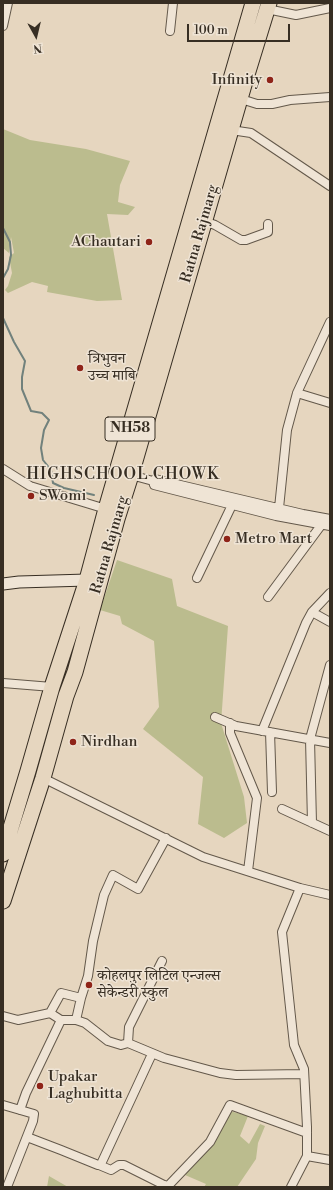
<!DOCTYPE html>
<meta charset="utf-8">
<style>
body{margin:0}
#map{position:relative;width:333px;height:1190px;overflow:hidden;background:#e6d6bf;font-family:"Libre Bodoni",serif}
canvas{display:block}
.frame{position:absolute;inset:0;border:4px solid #372e23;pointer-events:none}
.north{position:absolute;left:16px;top:16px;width:40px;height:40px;-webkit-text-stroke:3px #efe4d5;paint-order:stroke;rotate:172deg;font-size:11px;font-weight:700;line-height:16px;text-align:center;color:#372e23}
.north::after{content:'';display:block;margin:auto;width:14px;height:18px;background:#372e23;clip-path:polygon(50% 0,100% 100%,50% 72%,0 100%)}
.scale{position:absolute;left:187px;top:24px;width:103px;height:18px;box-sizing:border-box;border:2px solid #372e23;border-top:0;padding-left:5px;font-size:12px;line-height:14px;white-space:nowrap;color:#372e23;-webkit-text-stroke:3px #efe4d5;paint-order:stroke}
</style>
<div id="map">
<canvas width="333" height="1190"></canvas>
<div class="frame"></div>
<div class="north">N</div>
<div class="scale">100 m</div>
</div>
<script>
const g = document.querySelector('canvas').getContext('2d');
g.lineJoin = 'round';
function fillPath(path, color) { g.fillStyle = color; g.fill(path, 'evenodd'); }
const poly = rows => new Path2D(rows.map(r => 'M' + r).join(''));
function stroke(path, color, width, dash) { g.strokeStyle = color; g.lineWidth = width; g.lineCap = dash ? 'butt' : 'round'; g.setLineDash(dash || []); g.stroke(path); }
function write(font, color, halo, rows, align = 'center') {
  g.font = font + ' "Libre Bodoni","Noto Serif Devanagari",serif'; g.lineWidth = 3; g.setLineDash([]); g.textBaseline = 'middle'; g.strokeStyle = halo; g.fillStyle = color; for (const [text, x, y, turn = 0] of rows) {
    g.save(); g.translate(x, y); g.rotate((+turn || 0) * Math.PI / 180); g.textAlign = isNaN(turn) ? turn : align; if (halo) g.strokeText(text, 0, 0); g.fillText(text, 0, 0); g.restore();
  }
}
fillPath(poly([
 [3,129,30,140,86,149,130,161,120,185,118,202,135,207,128,215,107,214,122,300,97,301,47,292,48,286,32,282,8,293,5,290,8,286,12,273,9,257,14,253,11,237,9,253,3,248],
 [117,560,172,579,177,606,228,626,221,723,244,797,247,823,224,838,198,824,203,777,143,729,159,707,154,641,122,624,120,616,100,610],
 [230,1111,248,1116,240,1136,249,1144,260,1124,265,1126,258,1143,256,1159,237,1187,204,1187,206,1184,185,1175,216,1140],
 [49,1176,68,1187,47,1187]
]), '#bbbc8e');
stroke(poly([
 [3,228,10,242,11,255,8,269,3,278],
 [3,318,14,342,25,361,22,377,22,389,31,411,42,413,49,420,44,430,41,448,43,460,51,470,53,483,64,488,94,495]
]), '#71817c', 2);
const street = poly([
 [267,9,296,15,330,8],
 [3,26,8,3],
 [170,31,173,3],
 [241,99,257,104,272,104,290,100,330,97],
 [231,130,251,133,330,186],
 [204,221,215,225,241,240,246,240,268,232,268,224],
 [297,393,330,322],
 [3,469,30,486,106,509],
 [131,475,153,481],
 [279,508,287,430,297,393,330,403],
 [330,519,303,514,155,479,153,481,154,485,276,516,330,526],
 [197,578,232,505],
 [268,597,322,524],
 [312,612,330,622],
 [3,683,52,687],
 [215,717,236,726,330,743],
 [230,723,230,733,257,798,248,871],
 [262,731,306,623,312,612,330,593],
 [270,732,272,792],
 [43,778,203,857,300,888,330,895],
 [282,809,330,831],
 [312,823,310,739,330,665],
 [50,1013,61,1020,76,1020,85,1023,108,1041,121,1045,128,1043,164,1058,220,1073,236,1075,304,1074],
 [3,1016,18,1020,50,1013,61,993,81,998,88,976,93,941,104,895,113,875,138,889,166,838],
 [76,1020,81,998],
 [128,1043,129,1027,162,961],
 [3,1105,34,1114,33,1121,7,1187],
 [20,1110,26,1093,61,1020],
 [27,1137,61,1150,98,1165,101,1164,152,1054],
 [307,1156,330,1160],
 [99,1165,111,1170,119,1165,124,1165,164,1185,168,1186,210,1142,230,1105,307,1133],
 [291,1187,307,1156,307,1127,304,1069,294,1045,282,932,300,888]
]);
const secondary = poly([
 [3,584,19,582,87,580]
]);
const highway = poly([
 [3,854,28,771,52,687,87,580,106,509,253,3],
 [3,901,43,778,66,696,75,672,117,519,131,475,246,78,269,3]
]);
stroke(street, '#63584a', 10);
stroke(secondary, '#372e23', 13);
stroke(highway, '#372e23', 17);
stroke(street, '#efe4d5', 8);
stroke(secondary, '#efe4d5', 11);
stroke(highway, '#e6d6bf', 15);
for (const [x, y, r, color] of [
 [270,80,4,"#8f2418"],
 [149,242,4,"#8f2418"],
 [80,368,4,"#8f2418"],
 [31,496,4,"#8f2418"],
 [227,539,4,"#8f2418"],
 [73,742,4,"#8f2418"],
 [89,985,4,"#8f2418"],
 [40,1086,4,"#8f2418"]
]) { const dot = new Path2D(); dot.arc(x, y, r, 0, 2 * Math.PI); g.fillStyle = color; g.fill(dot); stroke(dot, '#efe4d5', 1.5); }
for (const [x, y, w] of [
 [130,429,50]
]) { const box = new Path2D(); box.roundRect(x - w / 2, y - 12, w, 24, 3); g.fillStyle = '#efe4d5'; g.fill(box); stroke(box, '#372e23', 1); }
write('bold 14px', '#372e23', null, [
 ["NH58",130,429]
]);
write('15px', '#372e23', '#efe4d5', [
 ["Infinity",262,80,"right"],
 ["AChautari",141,242,"right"],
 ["त्रिभुवन",88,359],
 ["उच्च माबि",88,376],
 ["SWomi",39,496],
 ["Metro Mart",235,539],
 ["Nirdhan",81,742],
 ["कोहलपुर लिटिल एन्जल्स",97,976],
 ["सेकेन्डरी स्कुल",97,993],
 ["Upakar",48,1077],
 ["Laghubitta",48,1094]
], 'left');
write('15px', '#372e23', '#efe4d5', [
 ["Ratna Rajmarg",200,234,-74],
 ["Ratna Rajmarg",110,545,-74]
]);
g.letterSpacing = '1px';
write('16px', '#372e23', '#efe4d5', [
 ["HIGHSCHOOL CHOWK",123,475]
]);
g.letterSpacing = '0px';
</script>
